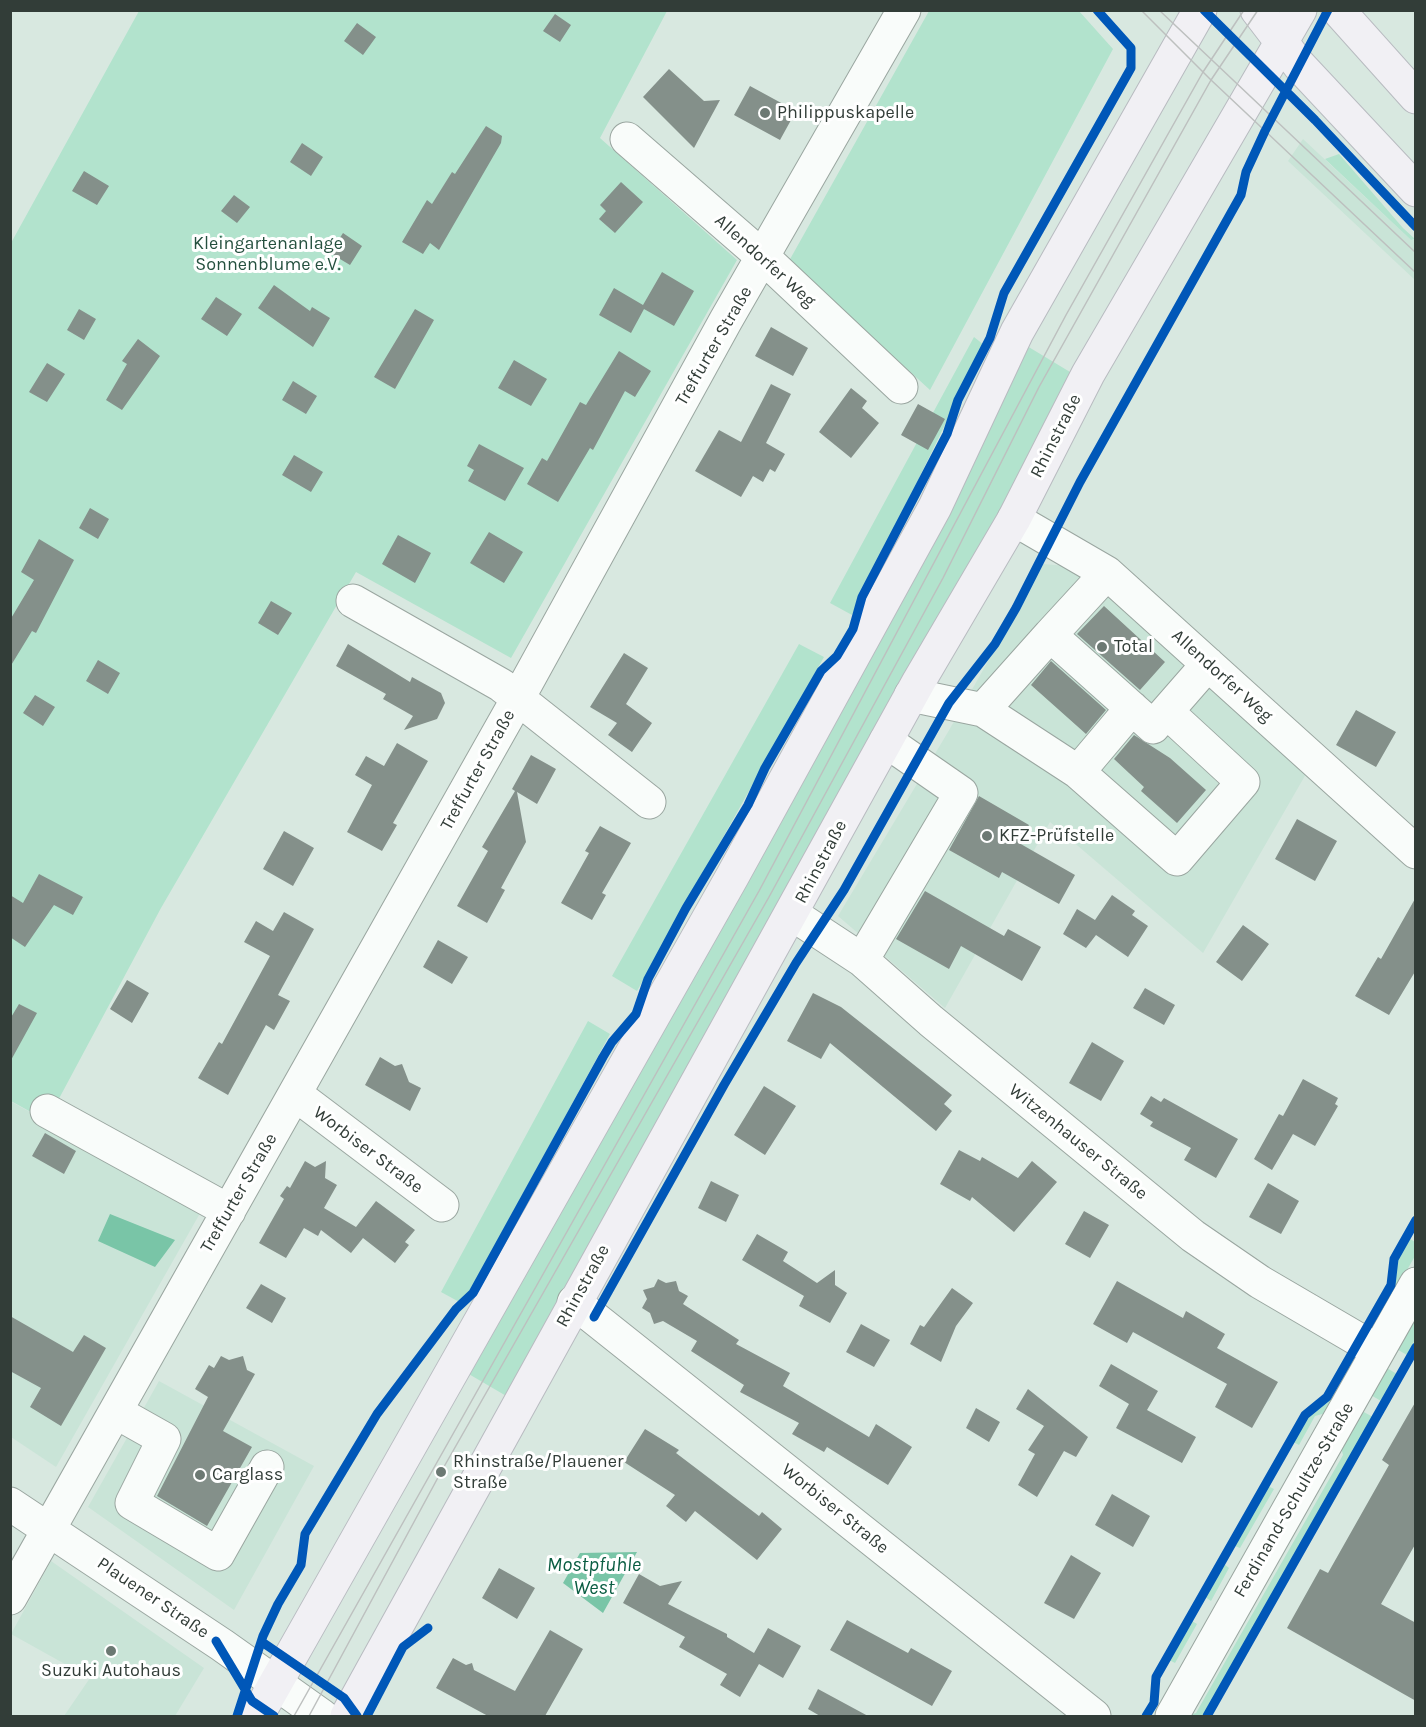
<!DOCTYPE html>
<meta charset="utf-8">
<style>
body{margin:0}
#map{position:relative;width:1426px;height:1727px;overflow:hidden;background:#d8e8e0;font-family:Karla,sans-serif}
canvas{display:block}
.frame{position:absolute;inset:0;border:12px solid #323d38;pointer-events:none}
</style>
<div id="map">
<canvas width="1426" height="1727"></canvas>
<div class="frame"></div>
</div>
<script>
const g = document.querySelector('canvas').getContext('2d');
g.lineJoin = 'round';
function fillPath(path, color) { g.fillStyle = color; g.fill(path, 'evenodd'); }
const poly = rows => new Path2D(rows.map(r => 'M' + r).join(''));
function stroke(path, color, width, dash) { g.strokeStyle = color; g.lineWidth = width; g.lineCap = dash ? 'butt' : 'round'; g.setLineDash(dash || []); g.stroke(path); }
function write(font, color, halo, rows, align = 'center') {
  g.font = font + ' Karla,sans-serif'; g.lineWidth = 6; g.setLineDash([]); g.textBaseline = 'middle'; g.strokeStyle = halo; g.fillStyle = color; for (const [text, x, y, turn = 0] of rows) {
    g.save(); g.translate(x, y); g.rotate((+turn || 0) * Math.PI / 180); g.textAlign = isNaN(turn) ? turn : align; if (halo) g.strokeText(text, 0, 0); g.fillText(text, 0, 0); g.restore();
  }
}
fillPath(poly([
 [1303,139,1411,240,1416,240,1415,280,1288,161],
 [1043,564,1067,566,1084,572,1306,774,1203,953,1050,822,945,1008,838,916,948,732],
 [10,1101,203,1208,56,1467,11,1437],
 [159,1381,314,1466,234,1610,88,1507],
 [51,1561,204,1668,175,1716,64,1716,90,1678,11,1634]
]), '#c9e4d7');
fillPath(poly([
 [139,11,667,11,600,138,737,260,511,658,356,572,161,908,47,1121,11,1101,11,243],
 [929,11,1079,11,1113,49,930,390,789,261],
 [1339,154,1403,228,1415,239,1411,240,1325,159],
 [974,337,984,345,852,615,830,603],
 [1027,346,1075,375,508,1397,467,1373],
 [799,644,824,657,637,991,612,976],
 [588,1021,610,1034,463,1304,441,1292],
 [1407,1237,1415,1242,1415,1256,1387,1305,1384,1303,1394,1285,1396,1260],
 [1415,1310,1415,1340,1407,1355,1393,1347],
 [1385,1367,1397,1374,1381,1401,1369,1394],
 [1332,1395,1336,1397,1326,1413,1315,1416,1299,1445,1293,1442,1305,1419,1327,1403],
 [1360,1410,1373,1417,1204,1716,1187,1716,1196,1713,1343,1455,1340,1443],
 [1268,1486,1274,1489,1240,1548,1235,1546],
 [1224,1564,1229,1568,1211,1601,1205,1597],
 [1192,1621,1197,1624,1175,1663,1169,1660]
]), '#b2e3cd');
fillPath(poly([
 [110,1214,175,1240,155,1267,98,1241],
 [637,1552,603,1613,563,1583,580,1553]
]), '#79c5a7');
fillPath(poly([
 [555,14,571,25,560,42,543,31],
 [357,23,376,37,363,55,344,41],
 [669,69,704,101,720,100,694,148,643,97],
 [750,86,796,111,780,140,734,115],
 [486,126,502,136,501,143,439,250,430,243,423,254,402,242,427,200,432,204,452,172,455,174],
 [302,143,323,157,311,176,290,162],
 [84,171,109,186,97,205,72,191],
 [621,182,643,202,615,233,599,219,606,211,600,205],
 [234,195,250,207,237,223,221,211],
 [343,233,362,246,350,265,330,253],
 [662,272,694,291,674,326,644,309,631,333,599,315,614,288,643,305],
 [274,285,310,311,312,307,330,318,313,347,258,308],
 [216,297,242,314,227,336,201,319],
 [79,309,96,319,84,340,67,330],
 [415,309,434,320,395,389,374,377],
 [771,327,808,348,793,376,755,356],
 [138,339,160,356,122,410,106,400,127,364,122,361],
 [619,351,651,371,635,397,625,391,593,450,590,448,558,502,527,484,542,458,547,461,580,402,586,405],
 [514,360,547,379,531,406,498,388],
 [47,363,65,374,47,402,29,392],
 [293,381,317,396,306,414,282,400],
 [771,384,791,394,766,443,785,454,775,472,770,469,763,482,753,476,741,497,695,471,719,430,741,442],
 [851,388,867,401,862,408,879,423,851,458,819,432],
 [918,404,945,419,928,450,901,435],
 [479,444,524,468,505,501,468,481,474,470,467,466],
 [294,455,323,472,311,492,282,475],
 [90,508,109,519,98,539,79,528],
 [489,532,523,552,504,583,470,563],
 [398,535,431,553,415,583,382,564],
 [39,539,74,560,36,633,32,631,10,667,10,620,34,580,21,572],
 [271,601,292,613,278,635,258,623],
 [1104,606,1165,662,1140,690,1077,634],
 [348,644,410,682,412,677,441,693,445,703,437,719,404,730,413,716,383,699,386,694,336,666],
 [624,653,648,668,626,704,652,723,632,752,608,735,617,723,590,707],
 [98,660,120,673,108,694,86,681],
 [1051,661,1106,710,1086,734,1031,685],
 [35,695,55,707,43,726,23,713],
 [1356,710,1396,732,1376,767,1336,745],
 [1134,735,1170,758,1206,790,1177,823,1141,791,1144,787,1114,759],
 [397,743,428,761,393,823,397,825,382,851,347,832,372,785,355,775,366,756,384,766],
 [531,755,556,769,537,804,517,792,526,842,501,888,505,890,487,923,457,906,488,851,482,847,515,791,512,789],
 [979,796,1029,825,1019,843,1075,875,1059,904,1002,872,999,878,949,850],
 [1297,819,1337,841,1315,881,1275,859],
 [600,826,631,843,602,893,606,895,592,920,561,903,589,853,585,851],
 [284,831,314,848,293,886,263,869],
 [39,874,83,897,73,915,54,905,25,947,10,937,10,895,23,903],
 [925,891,1004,936,1008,929,1041,947,1022,981,961,946,949,969,896,939],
 [1112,895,1135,911,1132,915,1148,926,1128,957,1096,935,1086,948,1063,934,1077,909,1095,920],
 [1416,897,1416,970,1389,1015,1355,996,1378,957,1381,959],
 [284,912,314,929,278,995,290,1001,274,1030,266,1025,228,1095,198,1078,219,1042,222,1044,270,956,244,942,256,921,273,931],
 [1243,925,1269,944,1242,981,1216,962],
 [438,940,468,957,452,984,423,967],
 [127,980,149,993,132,1023,110,1009],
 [1145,988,1175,1005,1164,1025,1133,1008],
 [813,993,841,1007,952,1095,944,1104,952,1111,936,1131,830,1043,821,1059,787,1041],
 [19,1004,37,1013,10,1062,10,1019],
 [1092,1042,1124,1061,1101,1101,1069,1083],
 [380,1057,395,1066,402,1064,409,1082,421,1088,410,1111,365,1085],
 [1303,1079,1338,1098,1335,1104,1338,1106,1315,1146,1293,1134,1272,1170,1254,1159,1279,1114,1283,1116],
 [764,1086,796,1106,765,1155,734,1135],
 [1151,1096,1161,1102,1164,1098,1238,1139,1216,1178,1184,1160,1191,1148,1150,1126,1153,1122,1140,1114],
 [45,1133,76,1151,64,1174,32,1156],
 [959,1150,980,1161,982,1157,1018,1178,1032,1161,1057,1182,1014,1232,972,1197,970,1201,940,1184],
 [305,1161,315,1167,326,1161,325,1178,337,1185,324,1208,356,1227,376,1201,415,1230,405,1242,409,1245,395,1263,363,1238,351,1253,321,1230,318,1236,304,1228,286,1258,259,1243,284,1199,280,1196,287,1186,290,1188],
 [711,1181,739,1195,726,1222,698,1208],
 [1268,1183,1299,1201,1281,1234,1249,1217],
 [1084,1211,1109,1225,1090,1258,1065,1244],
 [757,1234,788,1252,783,1261,817,1283,835,1270,835,1285,847,1293,830,1323,799,1306,804,1296,742,1260],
 [658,1279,666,1283,676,1281,679,1291,688,1296,683,1304,739,1340,736,1344,790,1373,783,1386,869,1437,876,1424,912,1447,888,1485,827,1447,824,1452,792,1434,799,1423,740,1392,744,1385,691,1351,697,1341,663,1321,654,1324,650,1313,642,1308,647,1299,643,1290,654,1287],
 [1117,1281,1183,1318,1186,1311,1225,1334,1217,1348,1278,1382,1252,1428,1215,1407,1227,1384,1133,1332,1127,1343,1093,1324],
 [261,1284,286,1298,272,1323,246,1308],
 [952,1288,973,1303,956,1326,941,1362,910,1344,920,1325,924,1327],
 [10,1316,73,1352,84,1335,106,1348,61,1426,30,1407,41,1388,10,1371],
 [861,1324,890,1340,874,1367,846,1352],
 [221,1356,229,1360,243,1356,247,1370,255,1374,223,1431,252,1447,207,1526,157,1496,208,1397,195,1389,209,1365,214,1368],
 [1111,1364,1158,1391,1147,1410,1196,1437,1182,1463,1116,1428,1129,1404,1099,1386],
 [1028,1389,1088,1437,1076,1457,1064,1451,1037,1497,1018,1485,1035,1454,1028,1450,1044,1426,1016,1409],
 [1416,1401,1416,1543,1381,1604,1416,1623,1416,1701,1287,1628,1320,1569,1328,1573,1389,1465,1382,1460],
 [976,1408,1000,1422,989,1442,966,1428],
 [645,1429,679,1450,676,1453,759,1516,762,1512,782,1529,757,1560,695,1511,686,1522,666,1506,675,1495,624,1462],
 [1112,1494,1150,1516,1133,1547,1095,1525],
 [1071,1555,1101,1573,1074,1619,1044,1603],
 [499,1568,535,1588,517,1619,482,1598],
 [639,1574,660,1586,682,1581,668,1604,727,1634,727,1637,754,1653,768,1628,801,1646,783,1678,759,1664,740,1697,720,1685,727,1674,679,1647,685,1637,623,1603],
 [847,1620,908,1653,911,1648,952,1671,932,1706,830,1650],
 [550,1630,583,1649,545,1716,488,1716,436,1688,453,1658,466,1665,472,1663,474,1670,515,1691],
 [818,1689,868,1716,820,1716,808,1709]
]), '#84908a');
const minor = poly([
 [627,139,764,258,901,387],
 [1014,519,1107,573,1416,852],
 [1107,573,1050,635,1153,727,1208,664],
 [353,601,501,685,649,802],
 [911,695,983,710,1078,772,1177,859,1243,782,1167,712],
 [983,710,1050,635],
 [1078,772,1132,708],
 [792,914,862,960,931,1021,1193,1236,1260,1282,1378,1351],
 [862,960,961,793,886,741],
 [295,1094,442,1205],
 [47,1111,229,1211],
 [574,1302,1094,1716],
 [116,1412,164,1439,132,1503,218,1554,267,1467],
 [10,1504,222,1645,322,1716],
 [10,1598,517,700,726,320,904,10],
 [1172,1716,1416,1284]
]);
const major = poly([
 [1257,10,1299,65,1416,190],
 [1338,10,1416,97],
 [257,1716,732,877,935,507,1017,332,1200,10],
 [347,1716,919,681,1014,519,1088,374,1300,10]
]);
stroke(minor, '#9aa6a0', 35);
stroke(major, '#b8bbc0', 35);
stroke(minor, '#f9fcfa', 33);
stroke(major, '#f1f0f4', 33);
stroke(poly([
 [1141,10,1211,80,1416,273],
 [1159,10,1416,253],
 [294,1716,759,891,1066,315,1203,72,1244,10],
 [309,1716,441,1472,769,897,943,578,1039,387,1211,80,1258,10]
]), '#bdc0bf', 1.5);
stroke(poly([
 [1204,10,1315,120,1416,227],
 [594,1317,724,1085,796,963,844,890,949,703,995,644,1016,608,1080,482,1241,195,1246,172,1265,131,1328,10],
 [216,1641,252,1701,274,1716],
 [262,1642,344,1698,357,1716],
 [237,1716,263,1636,278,1604,301,1565,305,1534,377,1414,456,1309,473,1293,603,1057,612,1042,636,1014,648,979,686,908,748,805,765,768,821,671,837,656,853,629,862,597,947,434,958,400,990,338,1004,293,1131,68,1131,48,1097,10],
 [367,1716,403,1647,428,1628],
 [1146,1716,1154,1703,1156,1677,1305,1415,1327,1397,1391,1285,1394,1259,1416,1220],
 [1207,1716,1416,1347]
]), '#0057b8', 9);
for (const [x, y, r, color] of [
 [765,113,6,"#6c7973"],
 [1102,647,6,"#6c7973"],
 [987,836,6,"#6c7973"],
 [441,1472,6,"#6c7973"],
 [200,1475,6,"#6c7973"],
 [111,1651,6,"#6c7973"]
]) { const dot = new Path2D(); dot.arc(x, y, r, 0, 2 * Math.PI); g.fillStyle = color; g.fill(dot); stroke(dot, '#fff', 2); }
write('18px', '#323d38', '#fff', [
 ["Philippuskapelle",777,113],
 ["Total",1114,647],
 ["KFZ-Prüfstelle",999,836],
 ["Rhinstraße/Plauener",453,1462],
 ["Straße",453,1483],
 ["Carglass",212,1475],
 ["Suzuki Autohaus",111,1671,"center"]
], 'left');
write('18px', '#25503f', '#fff', [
 ["Kleingartenanlage",268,244],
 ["Sonnenblume e.V.",268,265]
]);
write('18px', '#323d38', '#fff', [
 ["Allendorfer Weg",765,261,42],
 ["Treffurter Straße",714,346,-60],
 ["Rhinstraße",1056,436,-63],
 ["Allendorfer Weg",1222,676,42],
 ["Treffurter Straße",478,770,-61],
 ["Rhinstraße",821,862,-62],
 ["Witzenhauser Straße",1078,1142,39],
 ["Worbiser Straße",368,1150,37],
 ["Treffurter Straße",239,1193,-60],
 ["Rhinstraße",583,1286,-61],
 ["Ferdinand-Schultze-Straße",1294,1500,-60],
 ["Worbiser Straße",835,1509,39],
 ["Plauener Straße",153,1598,34]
]);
write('italic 20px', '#0a5d42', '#fff', [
 ["Mostpfuhle",594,1565],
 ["West",594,1588]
]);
</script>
